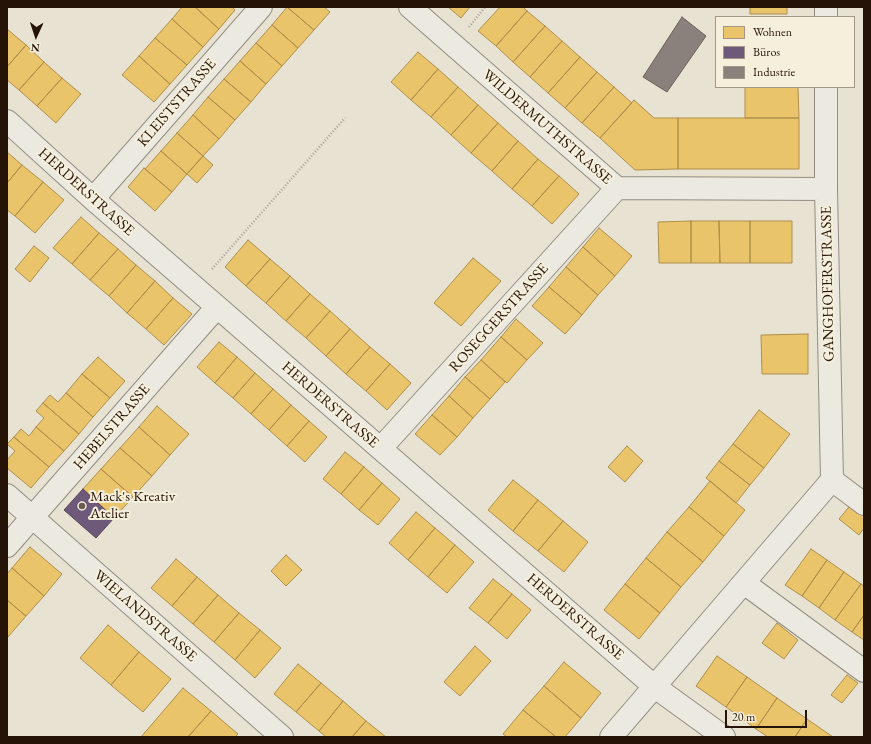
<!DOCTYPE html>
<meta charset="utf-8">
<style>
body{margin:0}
#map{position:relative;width:871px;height:744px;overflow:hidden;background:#e7e2d1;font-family:"EB Garamond",serif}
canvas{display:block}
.frame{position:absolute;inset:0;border:8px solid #261307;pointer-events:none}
.legend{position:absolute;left:715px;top:16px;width:140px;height:72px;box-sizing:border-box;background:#f5efdb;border:1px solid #a29786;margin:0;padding:5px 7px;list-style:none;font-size:12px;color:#261307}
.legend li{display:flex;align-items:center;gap:8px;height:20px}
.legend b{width:20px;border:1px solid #a29786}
.north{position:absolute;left:16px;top:16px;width:40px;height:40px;-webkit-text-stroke:3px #f5efdb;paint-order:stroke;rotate:183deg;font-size:11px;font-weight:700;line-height:16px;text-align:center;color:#261307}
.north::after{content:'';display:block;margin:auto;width:14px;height:18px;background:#261307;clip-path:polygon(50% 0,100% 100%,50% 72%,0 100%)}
.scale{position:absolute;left:725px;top:710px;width:82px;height:18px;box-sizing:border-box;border:2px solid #261307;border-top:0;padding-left:5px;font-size:12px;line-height:14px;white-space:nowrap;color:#261307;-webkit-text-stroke:3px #f5efdb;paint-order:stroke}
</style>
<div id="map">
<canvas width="871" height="744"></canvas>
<div class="frame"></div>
<ul class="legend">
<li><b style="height:11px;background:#e9c46a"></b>Wohnen</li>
<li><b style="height:11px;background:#6d597a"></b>Büros</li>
<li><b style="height:11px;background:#8a817c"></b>Industrie</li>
</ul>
<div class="north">N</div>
<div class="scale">20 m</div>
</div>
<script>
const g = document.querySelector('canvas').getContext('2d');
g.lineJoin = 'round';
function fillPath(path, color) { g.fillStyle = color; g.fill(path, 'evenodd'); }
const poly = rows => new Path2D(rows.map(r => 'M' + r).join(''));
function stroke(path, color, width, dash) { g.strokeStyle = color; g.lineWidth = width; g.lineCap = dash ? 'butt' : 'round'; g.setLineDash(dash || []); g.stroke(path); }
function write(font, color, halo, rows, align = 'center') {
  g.font = font + ' "EB Garamond",serif'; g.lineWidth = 4; g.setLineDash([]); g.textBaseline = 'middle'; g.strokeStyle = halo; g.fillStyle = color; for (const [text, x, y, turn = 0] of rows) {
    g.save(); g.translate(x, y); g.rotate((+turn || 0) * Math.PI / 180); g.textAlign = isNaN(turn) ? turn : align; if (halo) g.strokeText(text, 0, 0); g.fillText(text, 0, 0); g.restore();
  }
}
const homes = poly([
 [182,7,195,7,219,29,203,47,172,19,182,7],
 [195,7,232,7,235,10,219,29,195,7],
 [287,7,324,7,330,12,314,30,287,7],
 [287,7,314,30,298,48,272,25,287,7],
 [448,7,470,7,461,18,448,7],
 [500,7,523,7,527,11,496,46,478,31,500,7],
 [750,7,787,7,787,14,750,14,750,7],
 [527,11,545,26,513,62,496,46,527,11],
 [172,19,203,47,187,65,155,38,172,19],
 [272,25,298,48,282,66,256,43,272,25],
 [545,26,562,41,530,77,513,62,545,26],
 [7,29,26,45,7,67,7,29],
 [155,38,187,65,170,84,139,56,155,38],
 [562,41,580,57,548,93,530,77,562,41],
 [256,43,282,66,266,84,240,61,256,43],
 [26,45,44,62,19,90,7,80,7,67,26,45],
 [418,52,438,69,411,100,391,82,418,52],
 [139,56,170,84,154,102,122,75,139,56],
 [580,57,597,72,565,108,548,93,580,57],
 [240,61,266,84,251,102,224,79,240,61],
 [44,62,62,78,37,106,19,90,44,62],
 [438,69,458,87,431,117,411,100,438,69],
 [597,72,614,87,582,123,565,108,597,72],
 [62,78,81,94,56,123,37,106,62,78],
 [224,79,251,102,235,120,208,97,224,79],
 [458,87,478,105,451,135,431,117,458,87],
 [614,87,632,103,600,138,582,123,614,87],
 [745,87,798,87,799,118,745,118,745,87],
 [208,97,235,120,219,139,193,115,208,97],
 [634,100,654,118,678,118,678,169,635,170,600,138,634,100],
 [478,105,498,123,471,153,451,135,478,105],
 [193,115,219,139,203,156,177,133,193,115],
 [678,118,799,118,799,169,678,169,678,118],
 [498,123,518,141,492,171,471,153,498,123],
 [177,133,203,156,187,174,161,151,177,133],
 [518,141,538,159,512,189,492,171,518,141],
 [161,151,187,174,172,192,145,169,161,151],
 [7,152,22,165,7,183,7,152],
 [203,156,213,165,197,183,187,174,203,156],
 [538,159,559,176,532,206,512,189,538,159],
 [22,165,43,182,15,216,7,210,7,183,22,165],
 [144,168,172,192,155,211,128,187,144,168],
 [559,176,579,194,552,224,532,206,559,176],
 [43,182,64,200,35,233,15,216,43,182],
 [81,217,99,233,72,264,53,248,81,217],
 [691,221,691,263,659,263,658,222,691,221],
 [691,221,719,221,720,263,691,263,691,221],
 [719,221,750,221,750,263,720,263,719,221],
 [750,221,792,221,792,263,750,263,750,221],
 [599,228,632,256,615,276,583,247,599,228],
 [99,233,118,249,90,280,72,264,99,233],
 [248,240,270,259,246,286,225,267,248,240],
 [34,246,49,258,30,282,15,269,34,246],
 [583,247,615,276,598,295,566,267,583,247],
 [118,249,136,265,109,296,90,280,118,249],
 [473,258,501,281,461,326,434,303,473,258],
 [270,259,290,276,266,303,246,286,270,259],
 [136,265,155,281,127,313,109,296,136,265],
 [566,267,598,295,582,315,549,287,566,267],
 [290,276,310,294,286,321,266,303,290,276],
 [155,281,173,298,146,329,127,313,155,281],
 [549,287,582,315,565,334,532,306,549,287],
 [310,294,330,311,306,338,286,321,310,294],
 [173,298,192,314,164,345,146,329,173,298],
 [330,311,350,329,326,356,306,338,330,311],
 [516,319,543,343,527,360,501,337,516,319],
 [350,329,370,347,346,374,326,356,350,329],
 [808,334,808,374,762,374,761,335,808,334],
 [501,337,527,360,507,383,481,360,501,337],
 [219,342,237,357,215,383,197,367,219,342],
 [370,347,390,364,366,391,346,374,370,347],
 [98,357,125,381,110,398,82,374,98,357],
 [237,357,255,373,233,398,215,383,237,357],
 [481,360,505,382,490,399,465,377,481,360],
 [390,364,411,383,387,410,366,391,390,364],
 [255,373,273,389,251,414,233,398,255,373],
 [82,374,110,398,93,417,66,393,82,374],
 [465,377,490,399,473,418,449,396,465,377],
 [273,389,291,405,269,430,251,414,273,389],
 [66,393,93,417,79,434,43,403,50,395,58,402,66,393],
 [449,396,473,418,457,437,432,415,449,396],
 [43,403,79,434,64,451,36,427,44,418,36,411,43,403],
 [291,405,309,421,287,446,269,430,291,405],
 [157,406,189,434,170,455,139,427,157,406],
 [759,410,790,434,764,468,733,444,759,410],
 [432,415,457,437,440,455,415,434,432,415],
 [309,421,327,437,305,462,287,446,309,421],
 [36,427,64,451,49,467,14,437,21,429,29,436,36,427],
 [139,427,170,455,152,476,120,448,139,427],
 [14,437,49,467,31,488,7,468,7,460,15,451,7,444,14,437],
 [733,444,764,468,750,485,719,461,733,444],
 [627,446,643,461,625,482,608,467,627,446],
 [120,448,152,476,133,497,101,469,120,448],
 [345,452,364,467,341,494,323,479,345,452],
 [719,461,750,485,736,503,706,478,719,461],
 [364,467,382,483,359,510,341,494,364,467],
 [101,469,133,497,114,518,83,489,101,469],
 [513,480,538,500,513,531,488,510,513,480],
 [710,481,745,510,724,536,689,507,710,481],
 [382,483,400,499,378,525,359,510,382,483],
 [538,500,563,521,538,551,513,531,538,500],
 [853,502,864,511,864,528,859,535,839,519,853,502],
 [689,507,724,536,703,562,667,532,689,507],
 [416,512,435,528,408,560,389,543,416,512],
 [563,521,588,542,564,572,538,551,563,521],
 [435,528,455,545,428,577,408,560,435,528],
 [667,532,703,562,681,587,646,558,667,532],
 [455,545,474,562,447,593,428,577,455,545],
 [30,547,62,574,44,596,12,568,30,547],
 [811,549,827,560,802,596,785,585,811,549],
 [286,555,302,570,286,586,271,571,286,555],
 [646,558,681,587,660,613,625,584,646,558],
 [176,559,197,577,172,606,151,588,176,559],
 [827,560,844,572,819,608,802,596,827,560],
 [12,568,44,596,26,616,7,600,7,574,12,568],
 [844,572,861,584,835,620,819,608,844,572],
 [197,577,218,595,193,624,172,606,197,577],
 [493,579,512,594,488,623,469,608,493,579],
 [625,584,660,613,639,639,604,610,625,584],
 [861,584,864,586,864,615,852,632,835,620,861,584],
 [512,594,531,610,507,639,488,623,512,594],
 [218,595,239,613,214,642,193,624,218,595],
 [7,600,26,616,8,637,7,637,7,600],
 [239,613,260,630,235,660,214,642,239,613],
 [864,615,864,640,852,632,864,615],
 [777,623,798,640,784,659,762,643,777,623],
 [108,625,139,652,111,685,80,658,108,625],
 [260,630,281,648,255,678,235,660,260,630],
 [475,646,491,661,460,696,444,682,475,646],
 [139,652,171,679,143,712,111,685,139,652],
 [717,656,747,677,726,707,696,686,717,656],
 [564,662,601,693,581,718,544,686,564,662],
 [298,664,321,683,296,712,274,694,298,664],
 [847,675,858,683,842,703,831,695,847,675],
 [747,677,777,698,756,729,726,707,747,677],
 [321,683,343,701,319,731,296,712,321,683],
 [544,686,581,718,565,737,556,737,523,710,544,686],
 [183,688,211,711,188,737,141,737,183,688],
 [777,698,807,719,795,737,768,737,756,729,777,698],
 [343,701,366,721,352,737,326,737,319,731,343,701],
 [523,710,556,737,507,737,503,734,523,710],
 [211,711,238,734,235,737,188,737,211,711],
 [807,719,833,737,795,737,807,719],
 [366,721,386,737,352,737,366,721]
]);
fillPath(homes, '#e9c46a');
stroke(homes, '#ae8f4c', 1);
const offices = poly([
 [83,489,114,518,96,538,64,510,83,489]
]);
fillPath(offices, '#6d597a');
stroke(offices, '#584458', 1);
const industry = poly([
 [682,17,706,36,667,92,643,77,682,17]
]);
fillPath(industry, '#8a817c');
stroke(industry, '#6c6059', 1);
const minor = poly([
 [410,7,617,188,826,189],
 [826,17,826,7],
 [826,87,826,189,832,480],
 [7,121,93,199,655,687,724,737],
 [93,199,261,7],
 [381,448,617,188],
 [832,480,864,504],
 [7,495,282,737],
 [7,546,217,307],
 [744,583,864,671],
 [611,737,832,480]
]);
stroke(minor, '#928d82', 24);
stroke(poly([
 [469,27,485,7],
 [212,269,345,118]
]), '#a5a199', 2.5, [1, 2]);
stroke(minor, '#ece9e0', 22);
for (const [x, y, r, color] of [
 [82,506,4,"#6a5b4e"]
]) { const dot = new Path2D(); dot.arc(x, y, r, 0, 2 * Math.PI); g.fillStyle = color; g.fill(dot); stroke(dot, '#f5efdb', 1.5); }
write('15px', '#261307', '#f5efdb', [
 ["KLEISTSTRASSE",177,103,-49],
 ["WILDERMUTHSTRASSE",547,127,41],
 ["HERDERSTRASSE",86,192,42],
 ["GANGHOFERSTRASSE",828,284,-91],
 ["ROSEGGERSTRASSE",499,318,-48],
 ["HERDERSTRASSE",330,405,41],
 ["HEBELSTRASSE",112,427,-49],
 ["WIELANDSTRASSE",145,616,41],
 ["HERDERSTRASSE",575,617,41]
]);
write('15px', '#261307', '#f5efdb', [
 ["Mack's Kreativ",90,497],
 ["Atelier",90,514]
], 'left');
</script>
